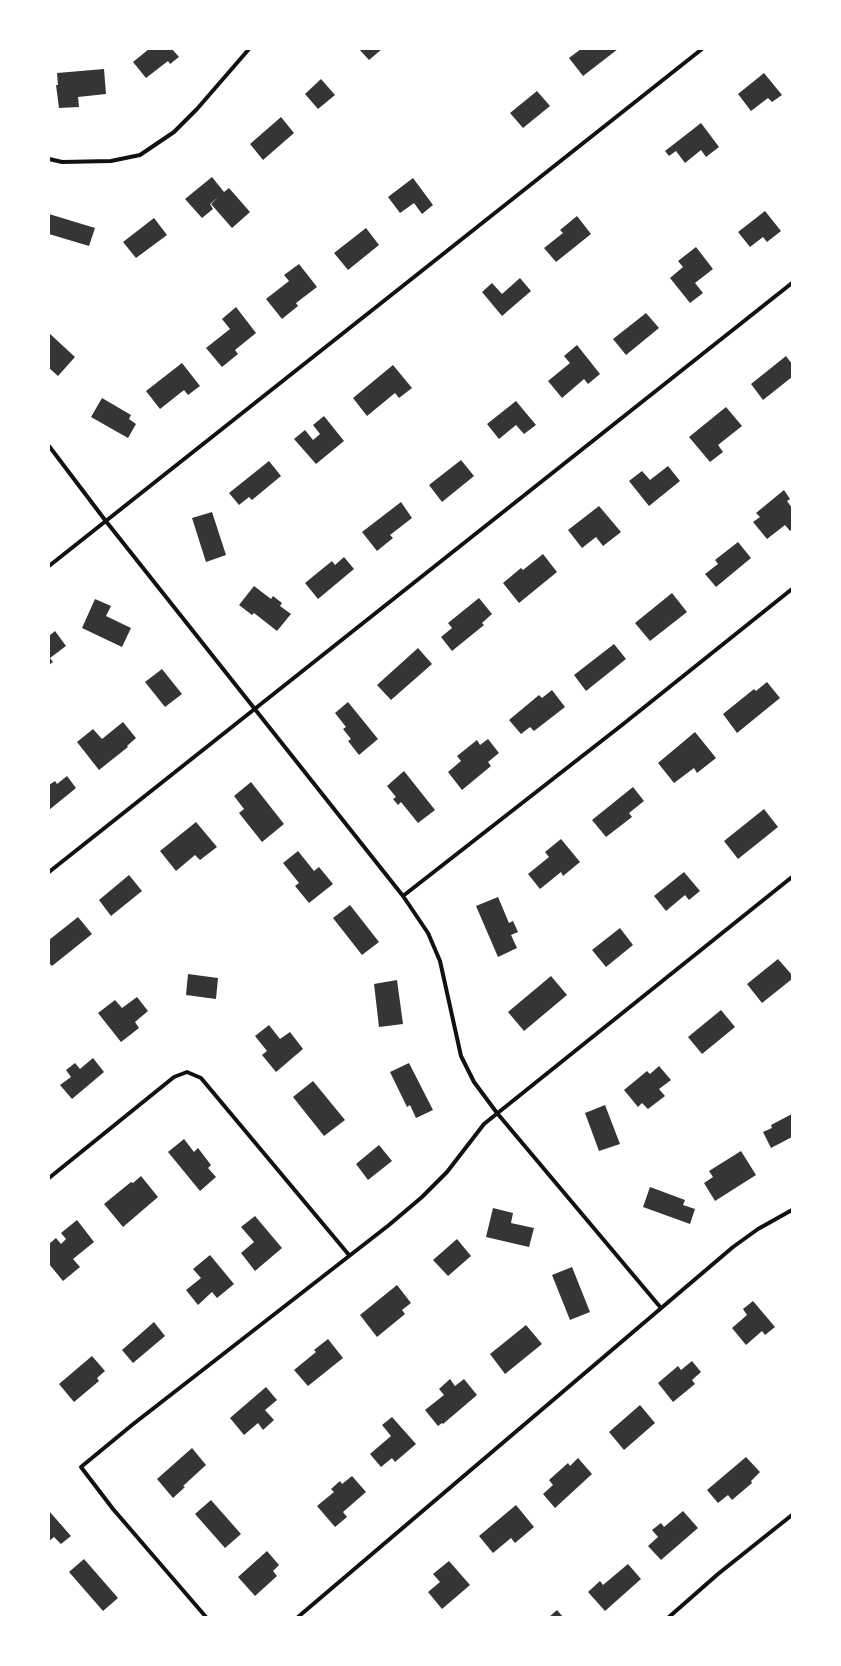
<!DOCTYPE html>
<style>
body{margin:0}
#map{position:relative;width:841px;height:1666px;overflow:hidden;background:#fff;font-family:Commissioner,sans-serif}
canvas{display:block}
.frame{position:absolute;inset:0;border:50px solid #fff;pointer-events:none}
</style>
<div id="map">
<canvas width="841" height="1666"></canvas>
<div class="frame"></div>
</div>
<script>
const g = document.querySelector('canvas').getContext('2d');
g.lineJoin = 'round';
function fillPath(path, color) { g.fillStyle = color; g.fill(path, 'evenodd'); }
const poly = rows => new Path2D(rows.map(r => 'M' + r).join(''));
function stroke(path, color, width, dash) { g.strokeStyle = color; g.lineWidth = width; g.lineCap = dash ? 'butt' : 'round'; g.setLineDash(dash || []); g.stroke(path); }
fillPath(poly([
 [149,49,172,49,179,57,170,64,168,61,146,78,133,62],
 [359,49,382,49,369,60],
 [581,49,618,49,583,76,569,58],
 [104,69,106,94,78,97,79,107,59,108,56,85,58,85,57,73],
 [764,73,782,95,772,102,768,98,751,111,738,94],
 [321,79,335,95,318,109,305,94],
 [537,91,550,106,523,128,510,113],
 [281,117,294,133,263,160,250,144],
 [701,123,719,147,706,157,701,150,685,163,676,151,669,156,665,151],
 [212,177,224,192,229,188,250,212,232,228,211,204,218,197,210,204,213,209,202,218,185,199],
 [413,178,433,205,422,214,414,203,400,213,388,197],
 [765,211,781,231,767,242,763,237,750,247,738,232],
 [49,214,95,228,89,246,49,234],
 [577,216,591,234,556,262,544,248,563,233,560,230],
 [154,218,167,235,136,258,123,242],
 [366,228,379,245,348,270,334,253],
 [696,247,713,269,695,283,703,293,690,303,670,278,683,267,678,261],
 [299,264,317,287,296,303,298,306,282,319,266,299,289,281,284,275],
 [520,278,531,291,502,316,482,292,492,283,502,294],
 [236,307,256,333,235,350,238,354,222,367,206,348,230,329,222,319],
 [646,313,659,328,626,355,613,339],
 [49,333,75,357,58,376,49,368],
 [577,345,600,374,588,384,584,379,562,398,548,381,570,363,564,356],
 [786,356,792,364,792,377,763,400,751,384],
 [182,363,200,386,188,395,184,390,160,409,146,391],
 [393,365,412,388,399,398,395,393,367,416,353,398],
 [102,398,131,415,129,419,136,424,128,438,91,417],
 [516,401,536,425,524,434,516,425,499,439,487,424],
 [726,407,742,426,718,445,723,452,710,462,689,437],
 [324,416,344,441,316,464,294,439,305,430,313,440,320,434,313,425],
 [461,460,474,476,442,502,429,485],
 [269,461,281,476,252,500,249,497,239,505,229,493],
 [668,466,680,481,649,506,629,481,642,471,650,480],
 [784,490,790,499,787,501,792,508,792,529,790,531,785,525,767,539,753,522,760,517,756,513],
 [401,502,412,518,390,535,393,538,377,551,362,532],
 [599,506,621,532,603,546,596,537,582,548,568,530],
 [212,512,226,555,206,562,192,518],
 [738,542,751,558,716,587,705,574,718,564,715,560],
 [543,554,557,572,519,603,503,583,521,568,523,570],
 [344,557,354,569,318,599,305,583,332,561,335,565],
 [254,586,271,599,273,596,282,603,280,606,291,614,277,631,254,613,252,615,239,605],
 [672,593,687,612,650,641,635,623],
 [479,598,492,614,482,623,484,625,452,651,441,637,452,628,448,623],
 [95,599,111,606,106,616,131,628,122,647,82,628],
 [55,631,66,646,50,658,53,662,49,665,49,636],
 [614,644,626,659,586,691,574,675],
 [418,648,432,664,391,700,377,685],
 [162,669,182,694,165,707,145,682],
 [767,682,780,698,737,733,723,714,754,689,756,691],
 [552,690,565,707,534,731,530,727,521,734,509,720,539,695,542,698],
 [348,702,378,739,359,755,348,741,351,739,343,729,346,727,335,713],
 [123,722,136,738,127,746,128,747,99,770,77,742,93,729,102,739],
 [695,732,716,758,697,773,694,768,674,783,658,763],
 [488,739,499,753,488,762,491,766,462,790,448,772,461,761,457,756,477,740,480,745],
 [404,771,435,810,418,823,401,802,398,805,393,799,396,797,387,786],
 [67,776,76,788,49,810,49,785,55,781,57,784],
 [251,782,284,824,262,842,239,813,244,809,234,796],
 [633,787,644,801,629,813,632,817,606,837,592,820],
 [764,809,778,827,738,859,724,841],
 [196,822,217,847,200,860,195,855,176,871,160,851],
 [561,839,580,862,563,876,561,872,540,889,528,874,549,857,545,852],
 [298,851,314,871,319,867,333,884,309,903,295,886,299,883,283,863],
 [684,872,700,891,689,900,685,895,666,911,654,896],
 [129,875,142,891,111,916,99,900],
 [498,897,509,923,513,921,518,932,511,935,517,948,498,957,476,906],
 [350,905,379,942,362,955,333,918],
 [78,917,92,934,52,966,49,963,49,940],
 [620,928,633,945,606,967,592,950],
 [778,959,792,975,792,979,762,1003,747,984],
 [188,974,218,978,216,999,186,995],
 [551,976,567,995,524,1031,508,1012],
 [397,980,403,1024,379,1027,374,984],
 [137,997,148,1011,135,1022,139,1028,121,1042,98,1013,115,1000,122,1008],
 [721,1010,735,1027,702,1054,688,1037],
 [269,1025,280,1039,290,1032,303,1049,276,1072,262,1055,267,1051,255,1036],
 [93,1058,104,1072,72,1099,60,1085,71,1077,66,1070,75,1063,80,1069],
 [409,1063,433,1110,416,1118,410,1105,407,1107,390,1072],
 [659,1066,671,1080,659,1089,665,1096,648,1109,642,1103,638,1107,624,1090,647,1071,650,1074],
 [313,1081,345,1120,324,1136,293,1097],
 [605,1105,620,1144,599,1151,585,1113],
 [792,1114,792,1137,771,1148,763,1132,772,1128,771,1125],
 [184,1139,194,1152,198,1148,211,1165,208,1168,216,1177,200,1191,168,1152],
 [379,1145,392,1161,368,1180,356,1164],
 [741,1151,756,1175,715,1201,704,1183,713,1177,709,1171],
 [141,1176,158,1197,123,1227,104,1204,131,1182,133,1183],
 [650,1187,685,1200,683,1205,695,1209,690,1224,643,1207],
 [493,1208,513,1213,511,1223,534,1228,529,1247,486,1237],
 [255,1216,282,1248,255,1271,241,1253,254,1242,241,1227],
 [77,1220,94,1242,73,1259,80,1267,63,1281,49,1264,49,1244,56,1238,61,1244,66,1239,61,1233],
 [457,1239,471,1256,448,1276,433,1260],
 [210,1255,234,1284,217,1298,212,1292,198,1305,186,1290,201,1278,193,1269],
 [572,1267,590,1312,570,1320,552,1275],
 [397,1285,411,1303,402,1310,405,1314,377,1337,360,1315],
 [753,1301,775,1327,765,1335,762,1331,746,1345,732,1328,747,1315,743,1309],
 [154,1322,165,1336,133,1363,122,1350],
 [526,1325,542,1344,505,1374,490,1354],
 [328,1339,343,1358,308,1386,294,1370,316,1352,314,1350],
 [92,1356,105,1371,97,1378,99,1381,74,1402,59,1384],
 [692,1361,701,1372,692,1380,695,1384,673,1402,658,1383,678,1366,681,1370],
 [450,1379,455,1386,464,1379,477,1395,443,1424,442,1423,438,1426,425,1410,444,1395,439,1389],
 [266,1387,277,1400,265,1410,274,1420,263,1430,258,1423,244,1435,230,1418],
 [640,1405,655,1423,624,1450,609,1432],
 [392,1417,416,1444,395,1462,392,1458,381,1467,370,1454,391,1436,382,1425],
 [192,1448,206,1465,183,1486,185,1487,173,1498,157,1479],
 [746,1457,760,1472,751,1481,752,1483,732,1500,728,1495,718,1503,707,1490],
 [578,1458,592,1474,555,1508,543,1494,553,1485,549,1480,568,1463,570,1466],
 [352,1476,366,1492,343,1512,347,1517,335,1527,317,1506,334,1492,331,1489,340,1481,342,1484],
 [211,1500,241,1534,225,1548,195,1514],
 [516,1505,534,1527,515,1543,511,1538,493,1553,479,1536],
 [49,1511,71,1536,61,1544,54,1537,49,1541],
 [683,1511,698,1528,661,1560,648,1546,658,1537,652,1530,661,1523,664,1527],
 [267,1551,279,1565,273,1571,277,1576,255,1596,238,1577],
 [84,1559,118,1598,103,1611,69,1572],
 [449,1561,470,1585,442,1609,428,1592,440,1582,433,1574],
 [628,1564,641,1579,605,1611,588,1592,600,1581,603,1585],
 [557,1610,563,1617,549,1617]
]), '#353535');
stroke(poly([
 [49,159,62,162,111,161,140,155,174,132,197,109,249,49],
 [49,446,105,520,403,896,428,933,440,961,461,1056,474,1082,497,1113,661,1308],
 [49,566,702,49],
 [49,872,792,283],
 [403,896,622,725,792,589],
 [49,1178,174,1077,187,1072,201,1078,349,1255],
 [206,1617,113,1509,81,1467,132,1425,389,1225,422,1197,447,1172,484,1124,792,877],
 [298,1617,733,1247,758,1229,792,1210],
 [669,1617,718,1574,792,1515]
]), '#111', 4);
</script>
